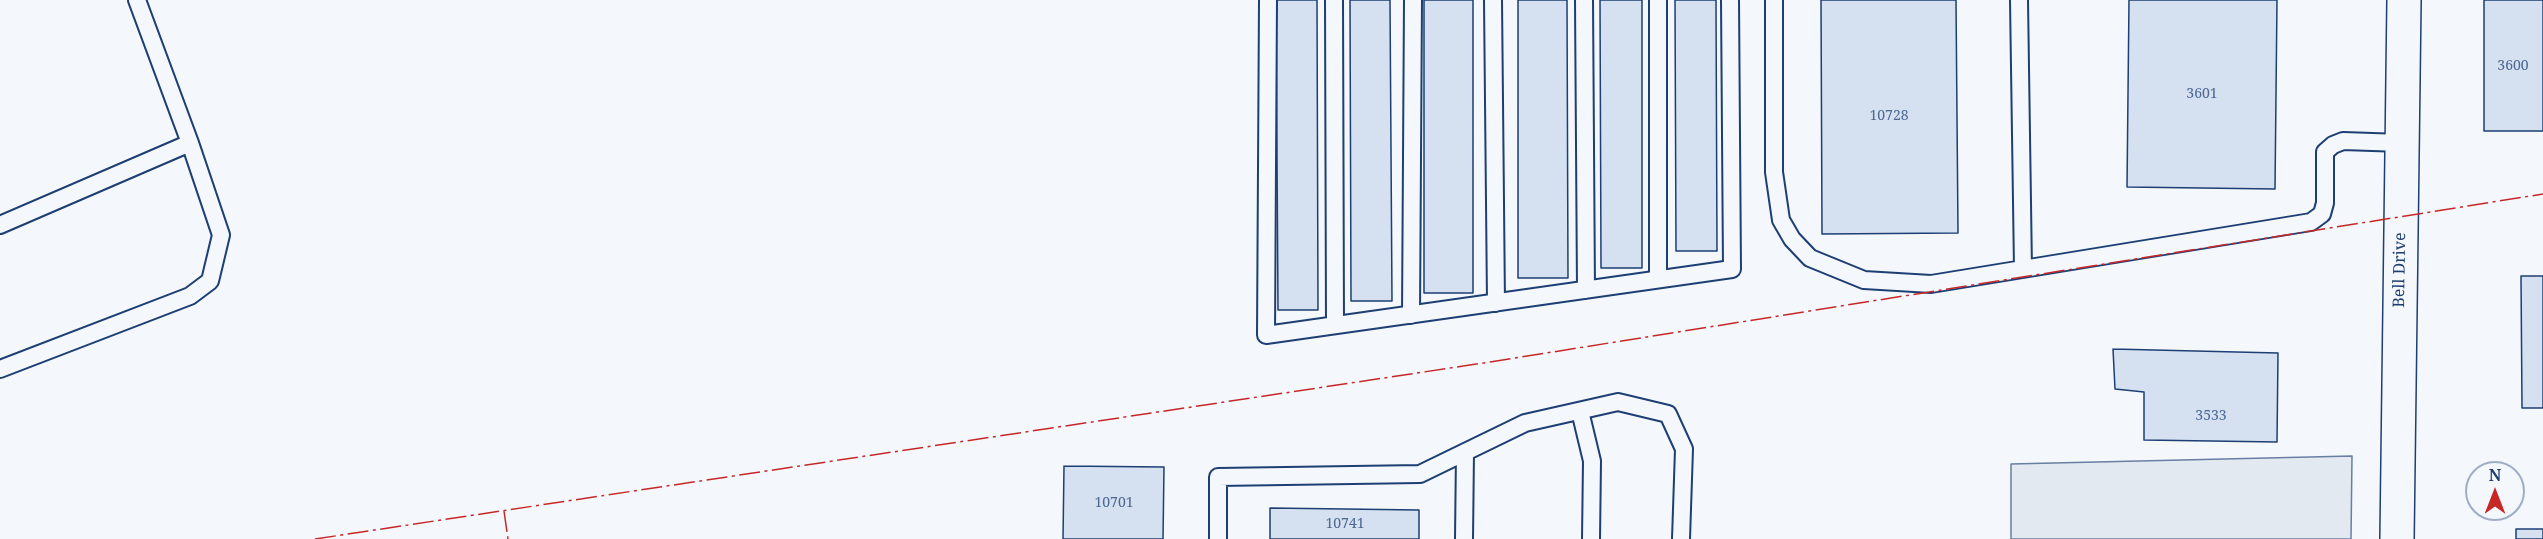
<!DOCTYPE html>
<style>
body{margin:0}
#map{position:relative;width:2543px;height:539px;overflow:hidden;background:#f4f7fb;font-family:"Noto Serif",serif}
canvas{display:block}
.north{position:absolute;left:2465px;top:461px;width:60px;height:60px;box-sizing:border-box;background:#f4f7fb;border:2px solid #9eadc5;border-radius:50%;rotate:0deg;font-size:16px;font-weight:700;line-height:24px;text-align:center;color:#1d3f73}
.north::after{content:'';display:block;margin:auto;width:21px;height:27px;background:#c62828;clip-path:polygon(50% 0,100% 100%,50% 72%,0 100%)}
</style>
<div id="map">
<canvas width="2543" height="539"></canvas>
<div class="north">N</div>
</div>
<script>
const g = document.querySelector('canvas').getContext('2d');
g.lineJoin = 'round';
function fillPath(path, color) { g.fillStyle = color; g.fill(path, 'evenodd'); }
const poly = rows => new Path2D(rows.map(r => 'M' + r).join(''));
function stroke(path, color, width, dash) { g.strokeStyle = color; g.lineWidth = width; g.lineCap = dash ? 'butt' : 'round'; g.setLineDash(dash || []); g.stroke(path); }
function write(font, color, halo, rows, align = 'center') {
  g.font = font + ' "Noto Serif",serif'; g.lineWidth = 4.5; g.setLineDash([]); g.textBaseline = 'middle'; g.strokeStyle = halo; g.fillStyle = color; for (const [text, x, y, turn = 0] of rows) {
    g.save(); g.translate(x, y); g.rotate((+turn || 0) * Math.PI / 180); g.textAlign = isNaN(turn) ? turn : align; if (halo) g.strokeText(text, 0, 0); g.fillText(text, 0, 0); g.restore();
  }
}
const green = poly([
 [2352,456,2351,539,2011,539,2011,464,2352,456]
]);
fillPath(green, '#e3e9f0');
stroke(green, '#687fa3', 1.5);
const building = poly([
 [1276,0,1317,0,1318,310,1278,310,1276,0],
 [1350,0,1390,0,1392,301,1351,301,1350,0],
 [1424,0,1473,0,1473,293,1424,293,1424,0],
 [1518,0,1567,0,1568,278,1518,278,1518,0],
 [1600,0,1642,0,1642,268,1601,268,1600,0],
 [1675,0,1716,0,1717,251,1676,251,1675,0],
 [1821,0,1956,0,1958,233,1822,234,1821,0],
 [2129,0,2277,0,2275,189,2127,187,2129,0],
 [2484,0,2543,0,2543,131,2484,131,2484,0],
 [2521,276,2543,276,2543,408,2522,408,2521,276],
 [2113,349,2278,353,2277,442,2144,440,2144,392,2115,389,2113,349],
 [1064,466,1164,467,1163,539,1063,539,1064,466],
 [1270,508,1419,510,1419,539,1270,539,1270,508],
 [2516,529,2543,529,2543,539,2516,539,2516,529]
]);
fillPath(building, '#d5e0f0');
stroke(building, '#1d3f73', 1.5);
const lane = poly([
 [1268,0,1266,335,1732,269,1730,0],
 [1334,0,1335,325],
 [1493,0,1496,303],
 [1584,0,1586,290],
 [1658,0,1658,279],
 [1774,0,1774,172,1781,220,1792,239,1810,258,1864,280,1931,284,2311,222,2322,214,2325,203,2325,152,2333,145,2343,141,2402,143],
 [2019,0,2023,269],
 [0,225,190,143,137,0],
 [1411,315,1413,0],
 [0,369,190,296,210,281,221,235,190,143],
 [1580,411,1592,461,1591,539],
 [1218,539,1218,477,1420,474,1525,423,1618,402,1668,414,1684,449,1681,539],
 [1464,539,1465,452]
]);
const street = poly([
 [2397,539,2404,0]
]);
stroke(lane, '#1d3f73', 20);
stroke(street, '#1d3f73', 36);
stroke(lane, '#f4f7fb', 16);
stroke(street, '#f4f7fb', 33);
stroke(poly([
 [504,511,508,539],
 [315,539,1490,362,2543,194]
]), '#c62828', 1.5, [21, 4.5, 3, 4.5]);
write('14px', '#4b6792', null, [
 ["3600",2513,66],
 ["3601",2202,94],
 ["10728",1889,116],
 ["3533",2211,416],
 ["10701",1114,503],
 ["10741",1345,524]
]);
write('16px', '#1d3f73', '#f4f7fb', [
 ["Bell Drive",2400,270,-89]
]);
</script>
